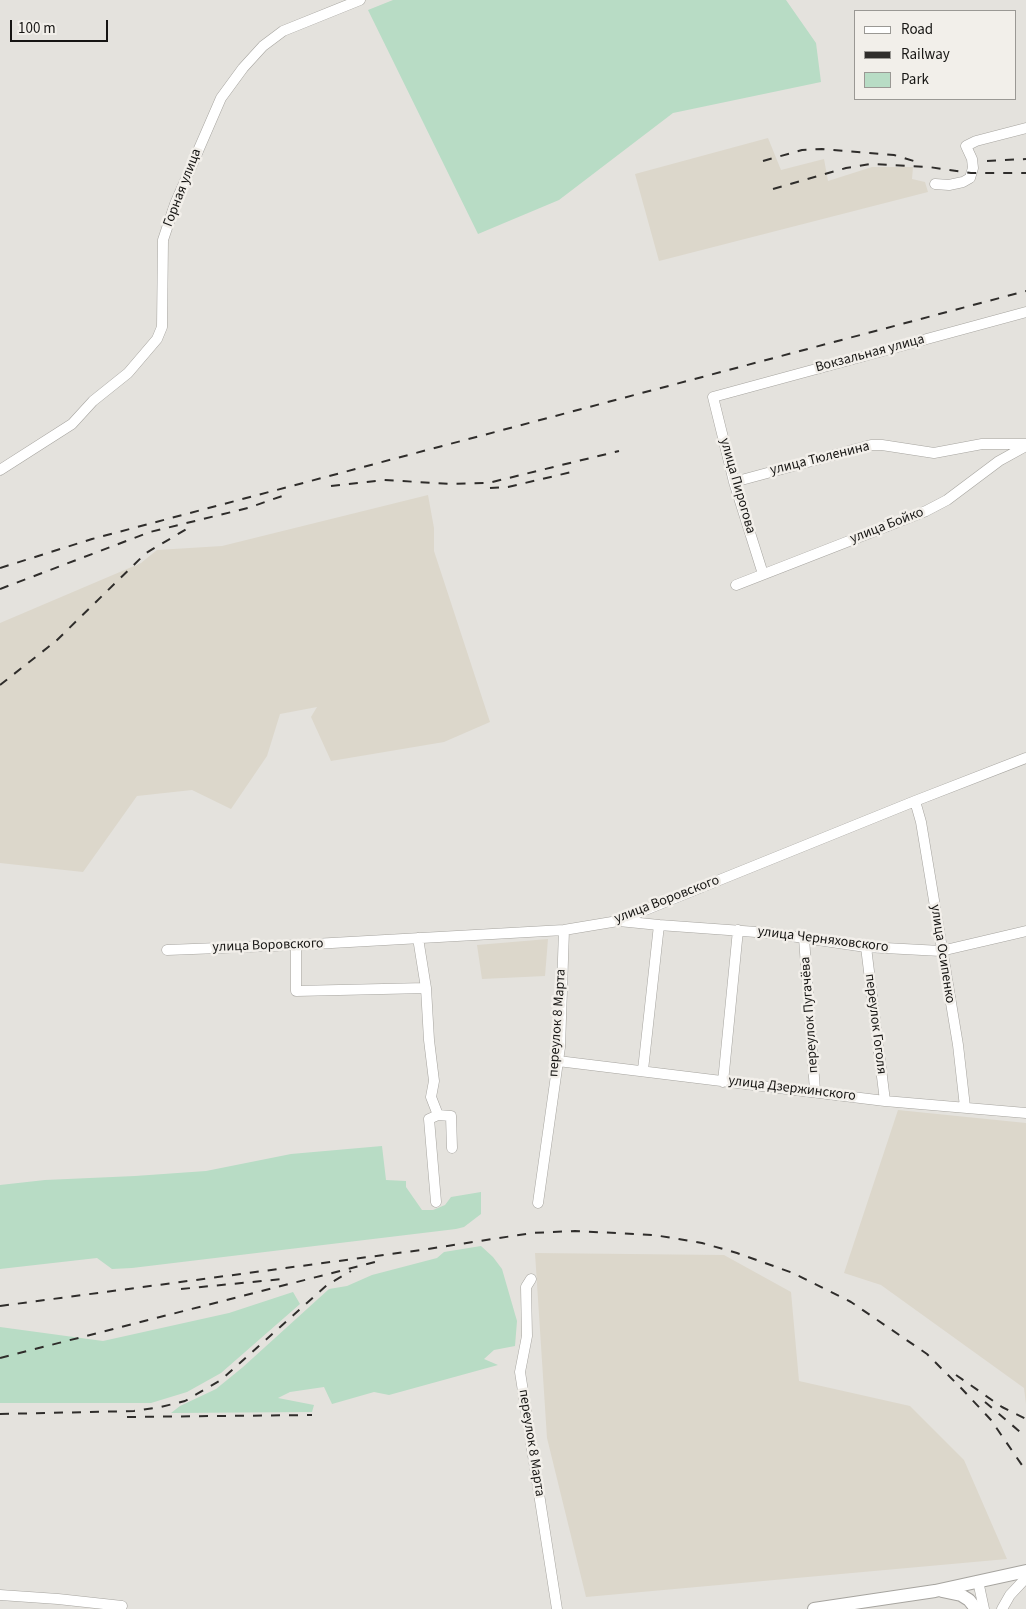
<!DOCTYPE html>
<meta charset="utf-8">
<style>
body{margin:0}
#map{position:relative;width:1026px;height:1609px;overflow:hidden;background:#e4e2dd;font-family:"Source Sans 3",sans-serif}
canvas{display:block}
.legend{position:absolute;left:854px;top:10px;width:162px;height:90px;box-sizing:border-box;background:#f2efea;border:1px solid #9a9894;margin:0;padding:6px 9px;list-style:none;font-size:15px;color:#161513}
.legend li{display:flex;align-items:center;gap:10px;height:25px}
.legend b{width:25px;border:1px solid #9a9894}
.scale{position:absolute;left:10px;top:20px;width:98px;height:22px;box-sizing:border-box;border:2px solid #161513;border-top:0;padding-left:6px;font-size:15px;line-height:18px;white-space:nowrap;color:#161513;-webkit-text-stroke:4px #f2efea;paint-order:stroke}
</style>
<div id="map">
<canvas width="1026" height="1609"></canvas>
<ul class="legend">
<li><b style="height:6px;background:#fff"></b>Road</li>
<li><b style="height:6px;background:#2f2d2b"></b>Railway</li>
<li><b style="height:14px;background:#b8dcc5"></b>Park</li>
</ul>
<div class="scale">100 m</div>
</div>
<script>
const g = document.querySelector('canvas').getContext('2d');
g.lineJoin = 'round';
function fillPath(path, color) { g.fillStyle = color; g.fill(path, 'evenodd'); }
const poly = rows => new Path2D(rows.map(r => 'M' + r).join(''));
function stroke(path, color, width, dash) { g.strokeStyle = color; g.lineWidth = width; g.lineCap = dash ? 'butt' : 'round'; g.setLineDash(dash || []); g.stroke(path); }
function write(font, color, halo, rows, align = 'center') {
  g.font = font + ' "Source Sans 3",sans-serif'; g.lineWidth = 5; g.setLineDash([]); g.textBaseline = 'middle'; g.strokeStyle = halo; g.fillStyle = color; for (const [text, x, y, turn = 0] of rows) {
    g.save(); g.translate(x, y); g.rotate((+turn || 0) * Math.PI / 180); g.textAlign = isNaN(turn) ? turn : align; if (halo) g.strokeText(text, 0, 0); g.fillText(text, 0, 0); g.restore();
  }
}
fillPath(poly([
 [768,138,781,170,824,159,828,181,872,167,913,167,912,179,925,182,928,192,659,261,635,174],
 [428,495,434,528,434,551,490,722,444,742,331,761,311,717,317,707,280,714,267,756,231,809,192,790,137,796,83,872,0,863,0,623,141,563,157,550,222,546],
 [548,939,545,976,482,979,477,945],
 [898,1110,1026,1123,1026,1404,1024,1388,881,1285,844,1273],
 [535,1253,724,1255,791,1292,799,1381,910,1406,964,1460,1007,1559,586,1597,547,1438]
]), '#dcd7cb');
fillPath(poly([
 [393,0,786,0,816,43,821,82,673,113,559,200,478,234,368,10],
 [382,1146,386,1180,406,1181,406,1187,422,1210,433,1210,445,1205,451,1197,481,1192,481,1214,464,1227,456,1229,132,1268,112,1269,97,1258,0,1269,0,1185,45,1180,135,1176,206,1171,291,1154],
 [481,1246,493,1257,502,1269,517,1321,515,1346,494,1350,484,1359,498,1365,389,1395,374,1392,332,1404,324,1387,290,1392,278,1398,314,1405,312,1412,171,1413,180,1406,216,1389,243,1367,329,1289,347,1286,372,1275,437,1258,444,1252],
 [293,1292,300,1304,221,1373,187,1392,151,1403,0,1403,0,1327,103,1341,229,1313]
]), '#b8dcc5');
const minor = poly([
 [935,184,949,185,963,182,970,178,973,168,972,159,966,146,976,141,1026,128],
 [0,470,72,424,93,401,128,373,157,339,162,327,163,240,175,204,221,98,243,68,263,46,283,31,360,0],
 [734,482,871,445,882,445,934,453,982,444,1026,444],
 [763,574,734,482,713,397,1026,312],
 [736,585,926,511,947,500,999,461,1026,446],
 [915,801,921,822,958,1045,965,1107],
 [619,921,659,925,770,933,866,947,941,951,1026,931],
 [418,938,426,988,429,1040,434,1081,431,1097,438,1115,429,1119,436,1202],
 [804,938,815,1091],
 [296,945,296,991,426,988],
 [866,947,885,1101],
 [167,950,296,945,564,930,618,921,915,801,1026,758],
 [558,1061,885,1101,1026,1113],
 [643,1070,659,925],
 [723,1082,738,930],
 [438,1115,451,1116,452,1148],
 [538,1203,560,1047,564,930],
 [531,1279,526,1287,527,1336,520,1372,557,1609],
 [978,1581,984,1609],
 [0,1595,58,1599,122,1606],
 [1002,1609,1010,1595,1026,1578]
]);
const major = poly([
 [942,1591,961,1595,969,1600,976,1609],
 [814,1609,935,1591,1026,1571]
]);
stroke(minor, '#a6a49f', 11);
stroke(major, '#a6a49f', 14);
stroke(minor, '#fff', 10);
stroke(major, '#fff', 12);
stroke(poly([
 [763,161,802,150,822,149,894,155,917,162],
 [987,161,1026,159],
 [773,189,846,168,871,164,929,167,971,173,1026,173],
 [331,486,384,480,452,484,488,483,619,451],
 [490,488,508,487,576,471],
 [0,568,92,539,1026,291],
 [0,589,150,532,248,508,285,495],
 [0,685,56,641,146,553,190,527],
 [181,1289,283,1279],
 [0,1306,421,1250,532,1233,575,1231,654,1235,702,1243,737,1253,793,1273,851,1302,927,1354,962,1389,991,1420,1026,1471],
 [0,1358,375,1262],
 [956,1375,1002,1407,1026,1419],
 [985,1402,1026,1437],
 [0,1414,134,1411,161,1407,185,1401,221,1380,327,1285,351,1271],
 [127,1417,312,1415]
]), '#2f2d2b', 2, [9, 9]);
write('14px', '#161513', '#f2efea', [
 ["Горная улица",183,188,-69],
 ["Вокзальная улица",870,354,-15],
 ["улица Тюленина",820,459,-14],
 ["улица Пирогова",737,486,74],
 ["улица Бойко",887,526,-21],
 ["улица Воровского",667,900,-21],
 ["улица Черняховского",823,940,7],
 ["улица Воровского",268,946,-2],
 ["улица Осипенко",942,954,81],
 ["переулок Пугачёва",810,1015,-94],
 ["переулок 8 Марта",558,1023,-86],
 ["переулок Гоголя",875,1024,83],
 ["улица Дзержинского",792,1089,7],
 ["переулок 8 Марта",531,1443,81]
]);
</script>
